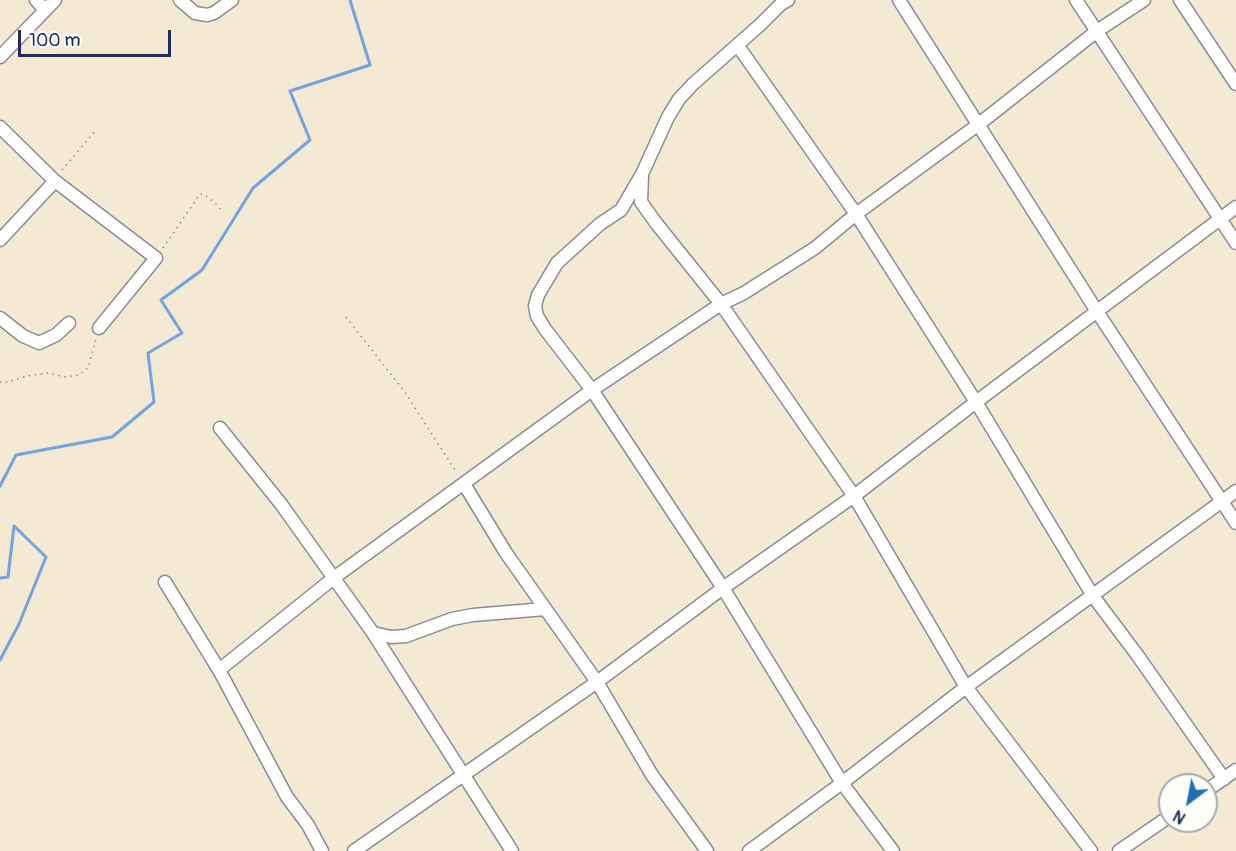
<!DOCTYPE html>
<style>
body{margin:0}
#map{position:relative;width:1236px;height:851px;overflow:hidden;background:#f4e9d3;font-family:Pangolin,sans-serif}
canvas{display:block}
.north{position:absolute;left:1158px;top:773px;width:60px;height:60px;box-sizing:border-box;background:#fdfcf7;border:2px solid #a3aaba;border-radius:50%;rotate:212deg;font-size:16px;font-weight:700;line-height:24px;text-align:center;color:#1b2f5e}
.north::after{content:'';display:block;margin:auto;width:21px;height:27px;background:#1f6fb2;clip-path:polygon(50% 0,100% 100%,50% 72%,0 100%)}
.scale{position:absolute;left:18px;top:30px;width:153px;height:27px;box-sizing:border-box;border:3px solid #1b2f5e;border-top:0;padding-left:8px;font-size:18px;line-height:21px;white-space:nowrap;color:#1b2f5e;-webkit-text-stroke:4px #fdfcf7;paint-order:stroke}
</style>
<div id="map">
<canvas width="1236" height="851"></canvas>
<div class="north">N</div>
<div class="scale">100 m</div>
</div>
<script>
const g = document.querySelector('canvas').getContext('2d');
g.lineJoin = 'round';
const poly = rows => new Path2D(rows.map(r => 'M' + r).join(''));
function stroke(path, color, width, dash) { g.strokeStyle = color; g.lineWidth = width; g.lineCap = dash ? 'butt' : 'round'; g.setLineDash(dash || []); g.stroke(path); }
stroke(poly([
 [0,486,16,455,112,437,154,402,148,353,182,333,161,300,202,270,253,188,310,140,290,91,370,65,350,0],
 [0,578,8,577,14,526,46,557,19,624,0,660]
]), '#73a4de', 3);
const minor = poly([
 [36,0,45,10],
 [180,0,195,13,207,15,214,13,232,0],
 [788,0,781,4,761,24,693,84,679,99,668,117,642,174,621,210,600,224,557,263,538,295,535,306,537,316,545,329,592,390,723,588,842,783,893,851],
 [899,0,1098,313,1236,523],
 [1076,0,1236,243],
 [1180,0,1236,84],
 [738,46,856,214,976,402,1093,596,1138,656,1224,779],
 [0,57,55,0],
 [0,127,55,181],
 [642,175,641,202,656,223,721,304,854,496,966,687,1091,851],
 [0,240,55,181,156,258,99,328],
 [0,318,23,336,39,343,56,335,69,323],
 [220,428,281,504,373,633,512,851],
 [464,484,506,553,597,682,652,775,707,851],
 [165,582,219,670,287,797,308,825,322,851],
 [373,633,391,637,406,636,452,619,473,615,545,609],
 [219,670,335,577,592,390,721,304,744,293,815,248,856,214,979,124,1097,31,1144,0],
 [1206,791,1236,770],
 [354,851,597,682,723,588,854,496,976,402,1236,207],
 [749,851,842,783,966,687,1236,491],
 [1119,851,1170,816]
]);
stroke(minor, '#888c98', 15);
stroke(poly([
 [62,170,96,130],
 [163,248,200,194,205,195,215,203,223,212],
 [346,317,404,391,457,473],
 [0,382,4,383,27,376,47,373,66,377,79,375,88,368,96,339]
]), '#888c98', 1.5, [1.5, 4.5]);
stroke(minor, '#fff', 12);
</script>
